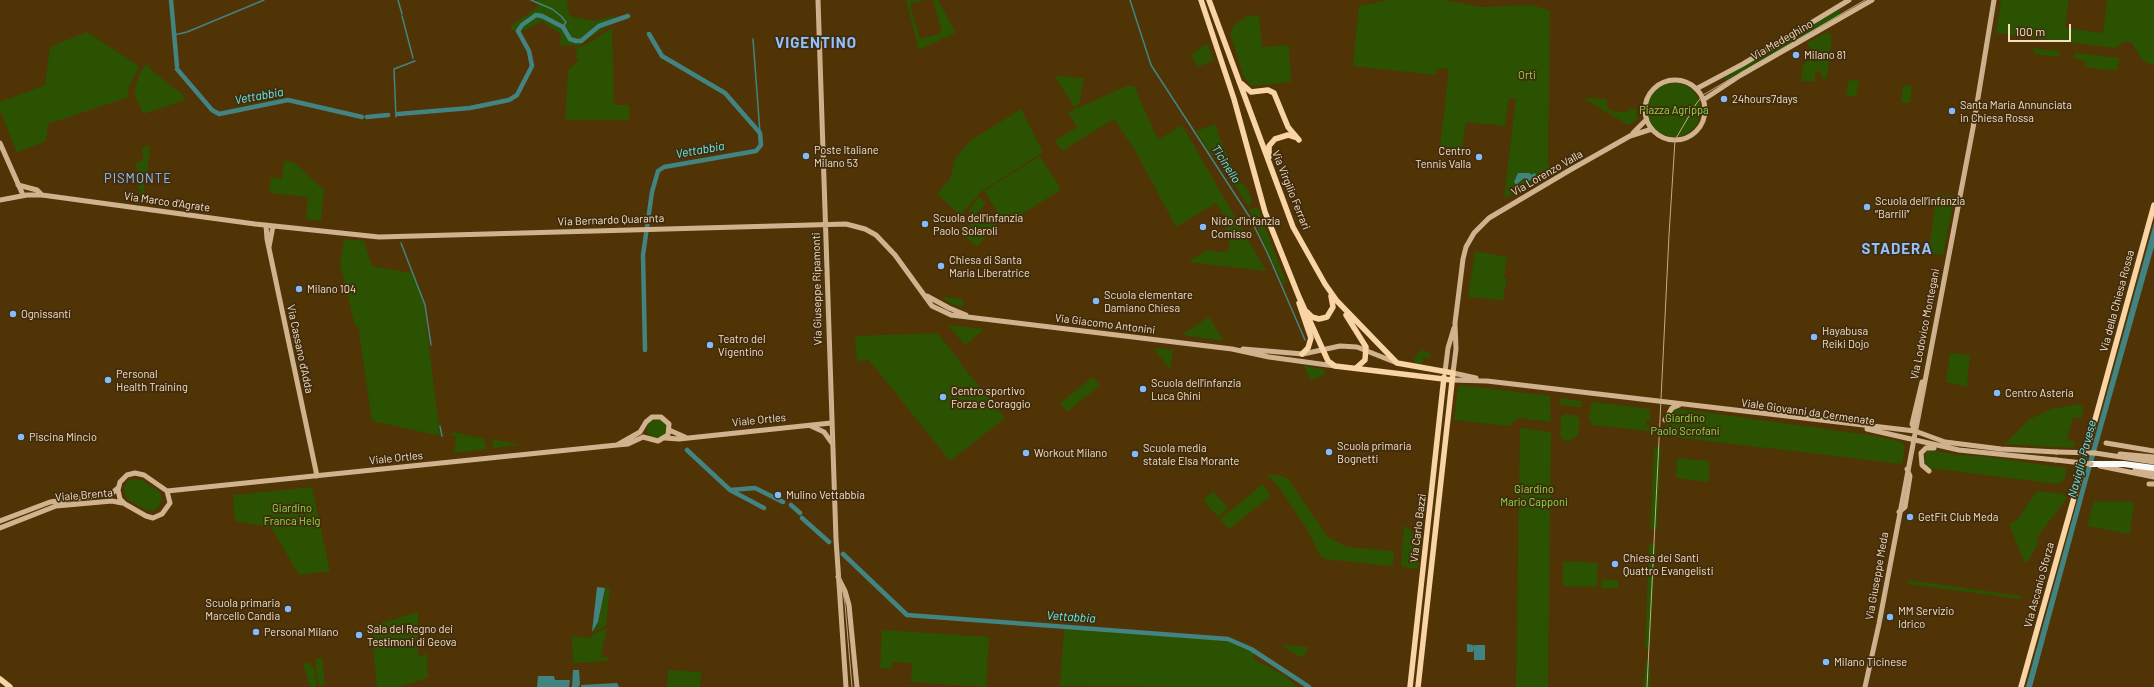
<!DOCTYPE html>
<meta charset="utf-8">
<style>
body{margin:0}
#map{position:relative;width:2154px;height:687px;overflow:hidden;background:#503406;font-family:Barlow,sans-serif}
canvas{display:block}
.scale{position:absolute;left:2008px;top:24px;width:63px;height:18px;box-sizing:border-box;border:2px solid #f5dfc3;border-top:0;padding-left:5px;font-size:12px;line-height:14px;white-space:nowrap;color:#f5dfc3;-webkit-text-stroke:3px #402c0e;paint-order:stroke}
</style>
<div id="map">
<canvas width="2154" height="687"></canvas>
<div class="scale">100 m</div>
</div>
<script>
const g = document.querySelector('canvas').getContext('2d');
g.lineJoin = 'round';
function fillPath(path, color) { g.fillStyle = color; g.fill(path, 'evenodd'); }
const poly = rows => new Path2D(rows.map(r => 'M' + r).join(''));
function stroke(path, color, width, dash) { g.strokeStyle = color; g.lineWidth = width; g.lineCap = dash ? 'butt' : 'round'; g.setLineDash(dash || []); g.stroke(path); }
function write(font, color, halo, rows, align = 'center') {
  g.font = font + ' Barlow,sans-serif'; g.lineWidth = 3.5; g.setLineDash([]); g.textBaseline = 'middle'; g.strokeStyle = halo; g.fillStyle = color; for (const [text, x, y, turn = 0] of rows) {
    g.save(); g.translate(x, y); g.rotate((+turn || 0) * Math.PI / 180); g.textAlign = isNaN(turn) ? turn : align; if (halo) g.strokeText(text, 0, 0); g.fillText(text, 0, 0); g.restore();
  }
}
fillPath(poly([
 [536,0,567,0,569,14,573,17,595,21,614,16,614,24,607,26,579,46,560,45,561,35,543,21,525,30,511,30,511,26,537,8],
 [906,0,926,0,910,4,920,39,942,33,933,0,938,0,956,33,945,38,940,38,941,40,922,48,919,51],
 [1388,0,1444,0,1481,7,1532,5,1550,11,1548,165,1550,166,1548,172,1544,176,1504,199,1516,99,1509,98,1505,126,1466,122,1462,149,1440,147,1449,69,1437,68,1436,75,1353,66,1359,6],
 [2001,0,2069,0,2065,28,2103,33,2107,0,2154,0,2154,65,2143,61,2132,43,2125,42,2114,48,1996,33],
 [1838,9,1843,16,1728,83,1724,76],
 [1259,15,1262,47,1289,45,1291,82,1251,86,1243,75,1230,33,1234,25,1247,16],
 [612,28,614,105,629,105,629,120,565,120,568,71,580,58,577,58,576,48,587,44],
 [87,32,139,66,128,89,129,97,48,124,46,141,17,152,0,111,0,102,45,85,50,47],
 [1825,33,1829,33,1832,37,1827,79,1822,78,1821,72,1816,71,1814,82,1801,81,1803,64,1814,56,1807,43],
 [1207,43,1214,60,1198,67,1191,55],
 [2031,48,2060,51,2059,57,2034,54,2034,51],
 [2075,53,2119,58,2117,71,2085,67,2085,62,2074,58],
 [149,64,150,69,183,95,185,100,143,114,135,95,135,87,142,68],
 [1055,76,1084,78,1079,104,1074,107],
 [1849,80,1859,81,1856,97,1846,95],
 '1647 110a27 27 0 1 1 54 0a27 27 0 1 1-54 0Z',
 [1903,85,1912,86,1910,103,1901,102],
 [1127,86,1134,86,1158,140,1182,125,1266,271,1188,262,1206,251,1212,250,1221,253,1227,251,1230,246,1228,239,1222,235,1216,235,1230,226,1216,203,1176,227,1136,152,1114,119,1062,151,1055,141,1077,127,1068,112],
 [1583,98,1607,99,1607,107,1611,111,1627,112,1630,108,1636,109,1637,120,1628,125],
 [1021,109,1043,152,982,191,960,215,937,194,950,179,955,159,970,141],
 [1216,124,1219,136,1228,158,1241,183,1248,189,1252,201,1249,207,1217,157,1212,155,1196,131],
 [150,145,146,184,144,184,146,202,141,202,140,192,136,181,136,177,139,175,135,163,143,160,142,148],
 [1040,156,1061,190,1005,224,984,191],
 [287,161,296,164,324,190,321,221,306,219,308,197,269,193,271,177,282,179,284,162],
 [1936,195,1955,196,1943,255,1929,253],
 [979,197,986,203,975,216,968,211],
 [1258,207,1286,283,1283,284,1249,210],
 [983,211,997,223,977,247,962,234],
 [344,239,364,241,372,266,412,273,424,306,440,436,372,421,358,325,355,326,340,263],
 [1475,251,1507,257,1504,278,1507,278,1503,300,1468,297],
 [940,297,963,299,963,307,952,304],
 [1209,317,1224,341,1183,335,1183,334],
 [948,325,984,329,965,345],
 [937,333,960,361,959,362,1005,418,950,461,869,360,857,361,855,336],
 [1156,348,1173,350,1170,370,1154,349],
 [1421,350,1430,353,1431,358,1423,357,1422,365,1416,364,1414,359],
 [1950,353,1970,355,1967,387,1946,382],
 [1304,366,1323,369,1325,374,1311,381],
 [1093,377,1100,385,1067,412,1060,403],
 [1461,385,1550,396,1551,422,1518,418,1509,426,1454,420,1458,388],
 [1560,398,1582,401,1582,407,1560,405],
 [1593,402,1650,409,1650,421,1646,421,1646,426,1649,426,1649,431,1592,425,1589,419,1591,405],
 [2079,404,2084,408,2081,419,2073,417,2067,439,2075,442,2073,448,2005,444,2030,419,2052,409],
 [1674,408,1876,436,1901,442,1905,447,1902,464,1666,436,1667,413],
 [1566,414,1577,416,1580,421,1578,435,1569,441,1563,440,1560,434,1561,417],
 '647 429a10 10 0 1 1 20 0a10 10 0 1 1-20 0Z',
 [1520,428,1551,432,1548,687,1516,687],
 [454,432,484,439,487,449,454,453,456,436,450,435],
 [492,439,521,445,493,448],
 [1654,447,1661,447,1657,530,1650,529],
 [1927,450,1958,455,1979,456,2067,468,2064,481,2057,484,1928,468,1924,460],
 [1677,458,1709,461,1709,482,1676,478],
 [1267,474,1283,476,1288,479,1328,537,1347,547,1394,551,1393,565,1391,566,1325,559,1321,557,1308,531,1280,489],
 [132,479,141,480,160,492,162,499,158,508,152,511,146,510,126,498,124,488,127,482],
 [1263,484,1271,496,1229,529,1220,519],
 [312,487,330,571,299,575,271,527,235,521,233,495],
 [1213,491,1228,508,1218,517,1203,500],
 [2037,491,2063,494,2067,498,2036,539,2039,541,2027,563,2024,561,2009,524,2017,520],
 [2094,501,2134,502,2130,534,2087,526],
 [1404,525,1421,539,1418,567,1416,569,1402,567,1401,565],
 [1649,544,1656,545,1650,649,1645,648],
 [1563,561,1598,563,1597,587,1563,586],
 [1602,579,1618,580,1618,589,1601,588],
 [1908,580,2021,596,2020,599,1908,584],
 [605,588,610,589,606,626,592,632,598,622],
 [418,612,418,656,427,654,428,678,398,687,377,687,371,626],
 [607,628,601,657,608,657,608,661,573,663,572,636,591,638,591,635],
 [1064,629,1224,641,1239,644,1255,653,1253,659,1287,677,1297,687,1060,686],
 [882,630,989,637,986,687,911,682,912,663,893,662,892,669,880,668],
 [1283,645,1309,647,1302,658,1282,646],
 [322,657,325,685,321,686,318,683,316,668,316,659],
 [1646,661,1650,662,1650,687,1643,687],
 [309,662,314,669,317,683,315,687,310,687,303,664],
 [668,670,701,672,700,687,667,687]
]), '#2a5200');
fillPath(poly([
 [1518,173,1530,173,1531,175,1535,173,1536,175,1529,181,1524,178,1516,185,1514,182],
 [2154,223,2154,247,2088,480,2032,687,2026,687],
 [597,587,605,588,598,622,592,632],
 [1467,644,1473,645,1473,647,1474,645,1485,645,1485,660,1474,660,1474,649,1473,652,1467,652],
 [573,670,579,670,580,685,578,687,572,687],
 [538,676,554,676,555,680,570,680,569,687,537,687],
 [617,683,619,687,581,687,581,685]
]), '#428482');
stroke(poly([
 [398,0,402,14],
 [531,0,552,9,561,16,566,22,563,27],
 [1130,0,1151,65,1249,216,1267,252,1305,340],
 [402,16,413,58],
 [174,35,187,32,264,0],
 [753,39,760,133],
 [396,117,394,69,415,61],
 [401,243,425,305,431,345],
 [440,426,442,436]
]), '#428482', 1.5);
stroke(poly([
 [171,0,177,66],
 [177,69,212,110,219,114,288,100,362,117],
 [398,114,470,108,509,100,517,95,532,66,529,51,518,31,522,25,536,15,542,16,563,27,570,39,576,41,581,41,599,26,628,16],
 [367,117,388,115],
 [645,350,643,255,652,192,658,171,664,167,756,151,761,145,760,133,725,93,662,56,649,34],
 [687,450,730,490,755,488,783,502],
 [730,490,764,508],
 [791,505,800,513],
 [802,518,829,542],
 [843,554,907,615,1228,639,1251,649,1309,687]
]), '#428482', 4.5);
stroke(poly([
 [2082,467,2087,449]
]), '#694e22', 5.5, [5.5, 3]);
stroke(poly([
 [818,0,836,539,846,687],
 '1645 110a30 30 0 1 1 60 0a30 30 0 1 1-60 0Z',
 [1696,89,1743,64,1849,0],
 [1703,100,1741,75,1872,0],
 [1633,133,1646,120],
 [0,143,23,195],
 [18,185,37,190,42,195],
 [0,200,27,195,42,195,255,224,379,237,846,224,865,229,876,235,895,255,932,306,951,315,1232,349,1269,357,1335,366],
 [266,225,267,239,317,476],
 [269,247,273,226],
 [927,296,949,308,966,315],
 [1243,349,1303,354,1340,346,1357,347,1397,363],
 [1445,372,1448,348,1454,328],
 [1476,378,1453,373,1456,349,1455,323,1463,259,1466,247,1474,233,1489,218,1570,170,1630,136,1652,129],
 [1452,380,1487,381,1915,431,1945,442,2001,449,2057,452],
 [1665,420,1672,408,1679,405],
 [811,426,824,432,832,443],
 [1867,429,1959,450,2056,460],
 [669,430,685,437],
 [1915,431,1912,424,1922,382],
 [665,438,679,439,831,423],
 [2106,443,2154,451],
 [2095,453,2154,462],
 [2120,454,2154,457],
 [2100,466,2154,477],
 [2135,470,2154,473],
 [1929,471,1922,465,1921,453,1926,448,1934,448],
 [135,473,144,475,167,491,170,503,162,514,153,518,146,516,125,504,120,499,118,490,120,482,127,475,135,473],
 [2149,484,2154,484],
 [167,491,617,445,628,444,643,437,658,441,668,435,669,424,661,417,652,417,646,422,640,432,617,445],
 [1899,512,1905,507,1910,476,1907,469],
 [0,521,50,502,111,494,118,488],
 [0,528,56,506,112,501,122,503],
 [838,577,845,591,849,605,857,687],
 [1865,687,1879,624,1973,128,1994,0]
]), '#d0b38e', 5);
stroke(poly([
 [1201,0,1234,99,1265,212,1299,297,1328,361,1335,366,1452,380],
 [1209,0,1293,227,1325,284,1337,301,1397,363,1453,373,1418,687],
 [1242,84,1251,92,1268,90,1274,93,1288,127,1299,140],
 [1269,157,1269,146,1275,139,1288,135,1297,138],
 [1299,303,1311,338,1308,348,1302,354],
 [1307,312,1312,317,1319,319,1327,317,1333,307,1331,296],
 [1346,315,1366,347,1365,360,1356,368],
 [2087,449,2154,205],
 [0,679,10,687],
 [1410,687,1444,377],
 [2021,687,2082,469]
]), '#f9d4a4', 5.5);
stroke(poly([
 [2091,464,2124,464,2154,468]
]), '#fafafa', 6);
stroke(poly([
 [819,0,828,333,838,564,845,604,852,687],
 [1647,687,1669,235,1675,140,1696,104,1703,95,1865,0],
 [1866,687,1880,625,1971,145,1995,0]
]), '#c3ab8a', 1);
stroke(poly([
 [2057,452,2095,453],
 [2056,460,2091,464]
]), '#d0b38e', 5);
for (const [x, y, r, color] of [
 [1796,55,4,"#86bbfb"],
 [1724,99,4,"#86bbfb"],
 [1952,111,4,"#86bbfb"],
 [806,156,4,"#86bbfb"],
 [1479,157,4,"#86bbfb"],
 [1867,207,4,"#86bbfb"],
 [925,224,4,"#86bbfb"],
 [1203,227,4,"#86bbfb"],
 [941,266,4,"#86bbfb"],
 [299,289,4,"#86bbfb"],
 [1096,301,4,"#86bbfb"],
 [13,314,4,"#86bbfb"],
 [1814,337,4,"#86bbfb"],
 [710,345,4,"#86bbfb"],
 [108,380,4,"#86bbfb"],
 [1143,389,4,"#86bbfb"],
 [1997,393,4,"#86bbfb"],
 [943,397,4,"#86bbfb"],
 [21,437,4,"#86bbfb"],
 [1329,452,4,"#86bbfb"],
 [1026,453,4,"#86bbfb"],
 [1135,454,4,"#86bbfb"],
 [778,495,4,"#86bbfb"],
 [1910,517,4,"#86bbfb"],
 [1615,564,4,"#86bbfb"],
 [288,609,4,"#86bbfb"],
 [1890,617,4,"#86bbfb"],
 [256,632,4,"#86bbfb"],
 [359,635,4,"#86bbfb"],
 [1826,662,4,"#86bbfb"]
]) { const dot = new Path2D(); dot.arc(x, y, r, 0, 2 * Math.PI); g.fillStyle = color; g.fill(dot); stroke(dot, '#402c0e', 1.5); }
write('11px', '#f5dfc3', '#402c0e', [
 ["Via Medeghino",1782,40,-30],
 ["Via Lorenzo Valla",1547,173,-30],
 ["Via Virgilio Ferrari",1291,190,68],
 ["Via Marco d'Agrate",167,202,8],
 ["Via Bernardo Quaranta",611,220,-2],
 ["Via Giuseppe Ripamonti",817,289,-91],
 ["Via della Chiesa Rossa",2117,301,-75],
 ["Via Giacomo Antonini",1105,324,7],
 ["Via Lodovico Montegani",1925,324,-79],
 ["Via Cassano d'Adda",300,349,78],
 ["Viale Giovanni da Cermenate",1808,412,8],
 ["Viale Ortles",759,420,-6],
 ["Viale Ortles",396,458,-6],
 ["Viale Brenta",84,495,-5],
 ["Via Carlo Bazzi",1418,528,-83],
 ["Via Giuseppe Meda",1877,576,-80],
 ["Via Ascanio Sforza",2039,585,-75]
]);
write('11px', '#f5dfc3', '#402c0e', [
 ["Milano 81",1804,55],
 ["24hours7days",1732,99],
 ["Santa Maria Annunciata",1960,105],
 ["in Chiesa Rossa",1960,118],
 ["Poste Italiane",814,150],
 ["Milano 53",814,163],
 ["Centro",1471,151,"right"],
 ["Tennis Valla",1471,164,"right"],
 ["Scuola dell’infanzia",1875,201],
 ["“Barrili”",1875,214],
 ["Scuola dell'infanzia",933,218],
 ["Paolo Solaroli",933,231],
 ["Nido d'infanzia",1211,221],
 ["Comisso",1211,234],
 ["Chiesa di Santa",949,260],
 ["Maria Liberatrice",949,273],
 ["Milano 104",307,289],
 ["Scuola elementare",1104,295],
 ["Damiano Chiesa",1104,308],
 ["Ognissanti",21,314],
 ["Hayabusa",1822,331],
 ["Reiki Dojo",1822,344],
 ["Teatro del",718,339],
 ["Vigentino",718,352],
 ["Personal",116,374],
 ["Health Training",116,387],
 ["Scuola dell'infanzia",1151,383],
 ["Luca Ghini",1151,396],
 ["Centro sportivo",951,391],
 ["Forza e Coraggio",951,404],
 ["Centro Asteria",2005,393],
 ["Piscina Mincio",29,437],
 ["Scuola primaria",1337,446],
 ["Bognetti",1337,459],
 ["Scuola media",1143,448],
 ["statale Elsa Morante",1143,461],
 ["Workout Milano",1034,453],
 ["Mulino Vettabbia",786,495],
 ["GetFit Club Meda",1918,517],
 ["Chiesa dei Santi",1623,558],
 ["Quattro Evangelisti",1623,571],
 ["Scuola primaria",280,603,"right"],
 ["Marcello Candia",280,616,"right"],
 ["MM Servizio",1898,611],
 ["Idrico",1898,624],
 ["Sala del Regno dei",367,629],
 ["Testimoni di Geova",367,642],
 ["Personal Milano",264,632],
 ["Milano Ticinese",1834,662]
], 'left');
write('11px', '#8bde48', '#402c0e', [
 ["Orti",1527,75],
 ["Piazza Agrippa",1674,110],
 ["Giardino",1685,418],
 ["Paolo Scrofani",1685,431],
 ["Giardino",1534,489],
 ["Mario Capponi",1534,502],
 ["Giardino",292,508],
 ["Franca Helg",292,521]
]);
write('italic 12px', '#64edec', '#402c0e', [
 ["Vettabbia",259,96,-10],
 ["Vettabbia",700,150,-10],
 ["Ticinello",1226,164,57],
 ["Naviglio Pavese",2082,459,-75],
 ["Vettabbia",1071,617,4]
]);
g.letterSpacing = '1px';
write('13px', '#91c2fe', '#402c0e', [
 ["PISMONTE",138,179]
]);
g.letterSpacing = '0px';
g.letterSpacing = '1px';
write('bold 15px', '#91c2fe', '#402c0e', [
 ["VIGENTINO",816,43],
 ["STADERA",1897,249]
]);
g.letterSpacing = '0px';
</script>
